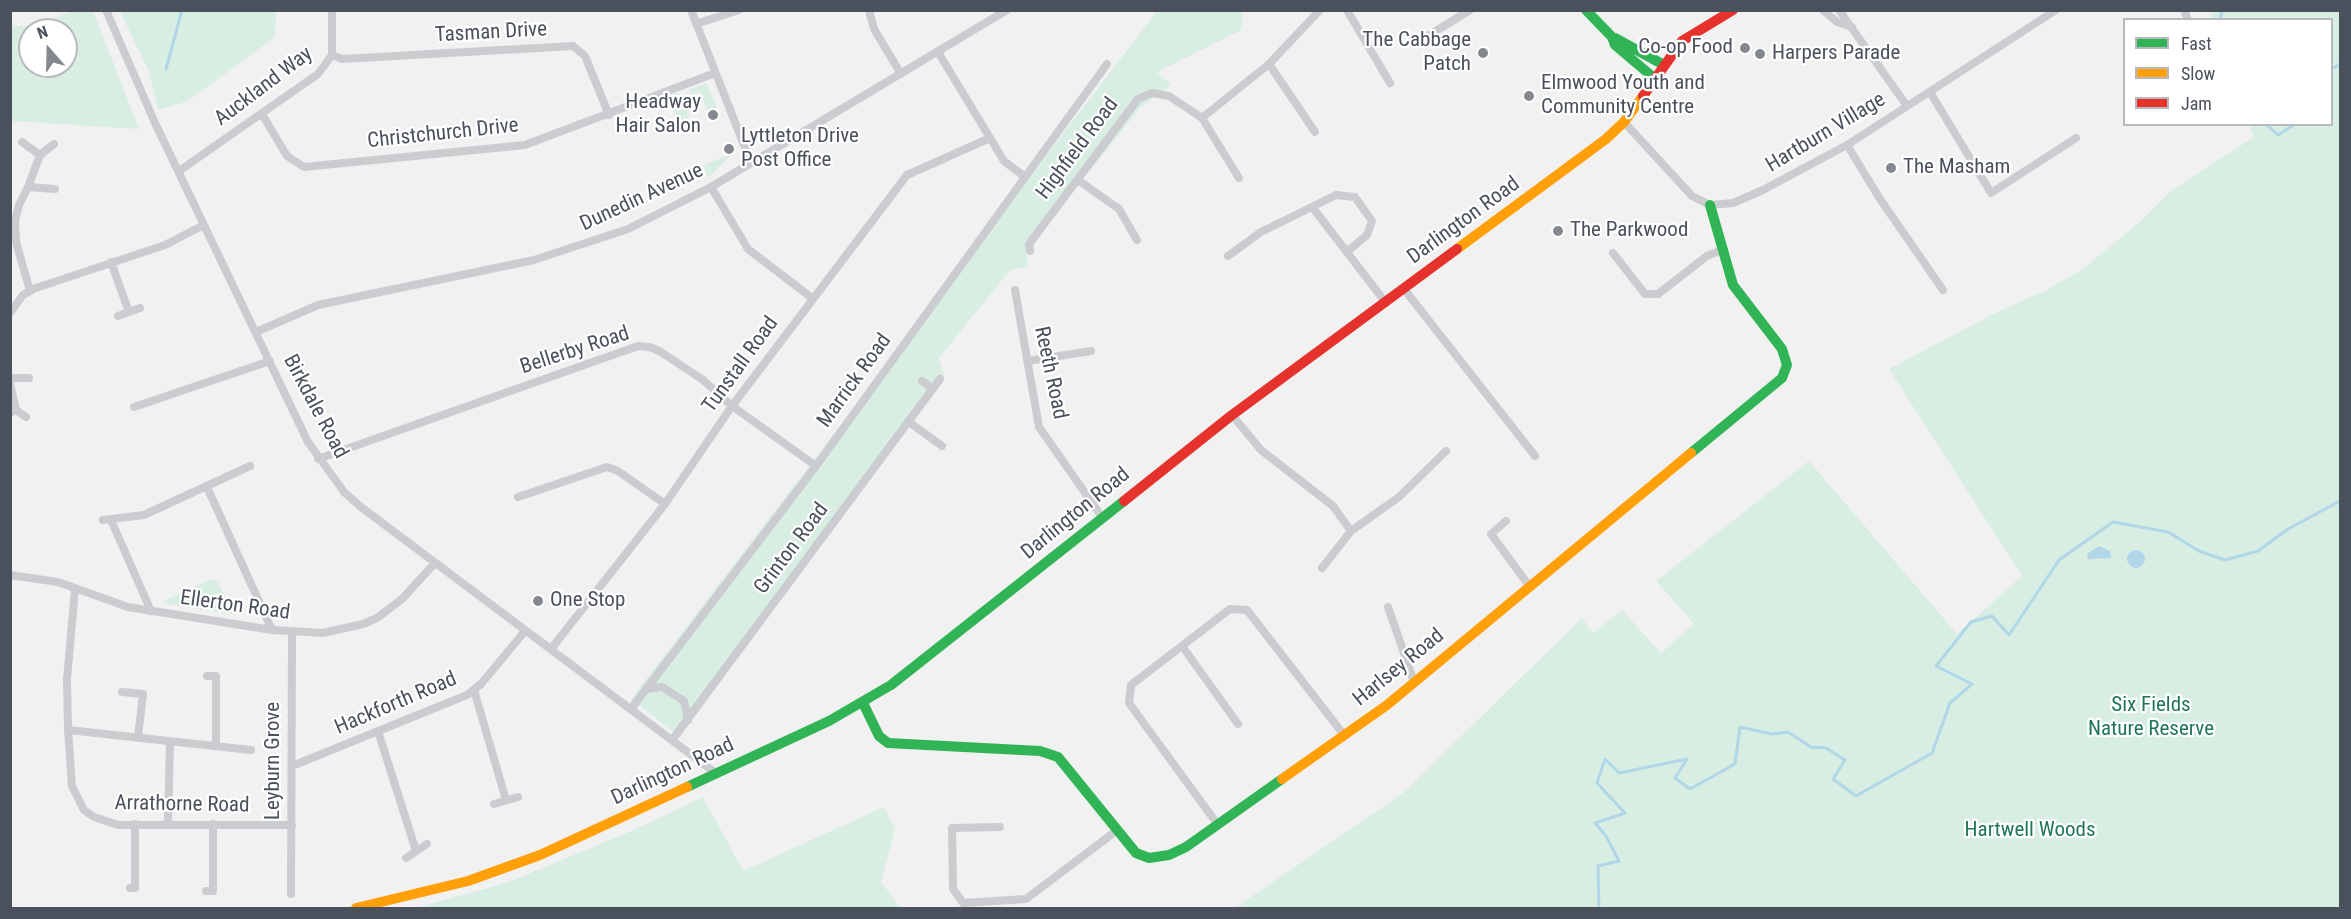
<!DOCTYPE html>
<style>
body{margin:0}
#map{position:relative;width:2351px;height:919px;overflow:hidden;background:#f1f1f1;font-family:"Roboto Condensed",sans-serif}
canvas{display:block}
.frame{position:absolute;inset:0;border:12px solid #4a515c;pointer-events:none}
.legend{position:absolute;left:2123px;top:18px;width:210px;height:108px;box-sizing:border-box;background:#fff;border:2px solid #b7b9be;margin:0;padding:8px 10px;list-style:none;font-size:18px;color:#4a515c}
.legend li{display:flex;align-items:center;gap:12px;height:30px}
.legend b{width:30px;border:2px solid #b7b9be}
.north{position:absolute;left:18px;top:18px;width:60px;height:60px;box-sizing:border-box;background:#fff;border:2px solid #b7b9be;border-radius:50%;rotate:340deg;font-size:16px;font-weight:700;line-height:24px;text-align:center;color:#4a515c}
.north::after{content:'';display:block;margin:auto;width:21px;height:27px;background:#848990;clip-path:polygon(50% 0,100% 100%,50% 72%,0 100%)}
</style>
<div id="map">
<canvas width="2351" height="919"></canvas>
<div class="frame"></div>
<ul class="legend">
<li><b style="height:8px;background:#30b455"></b>Fast</li>
<li><b style="height:8px;background:#ff9f0a"></b>Slow</li>
<li><b style="height:8px;background:#e5322d"></b>Jam</li>
</ul>
<div class="north">N</div>
</div>
<script>
const g = document.querySelector('canvas').getContext('2d');
g.lineJoin = 'round';
function fillPath(path, color) { g.fillStyle = color; g.fill(path, 'evenodd'); }
const poly = rows => new Path2D(rows.map(r => 'M' + r).join(''));
function stroke(path, color, width, dash) { g.strokeStyle = color; g.lineWidth = width; g.lineCap = dash ? 'butt' : 'round'; g.setLineDash(dash || []); g.stroke(path); }
function write(font, color, halo, rows, align = 'center') {
  g.font = font + ' "Roboto Condensed",sans-serif'; g.lineWidth = 4.5; g.setLineDash([]); g.textBaseline = 'middle'; g.strokeStyle = halo; g.fillStyle = color; for (const [text, x, y, turn = 0] of rows) {
    g.save(); g.translate(x, y); g.rotate((+turn || 0) * Math.PI / 180); g.textAlign = isNaN(turn) ? turn : align; if (halo) g.strokeText(text, 0, 0); g.fillText(text, 0, 0); g.restore();
  }
}
fillPath(poly([
 [71,11,93,11,139,129,11,121,11,25,36,27],
 [30,30,66,30,66,66,30,66],
 [120,11,276,11,275,37,188,101,158,110,149,72],
 [1157,11,1243,11,1241,30,1157,72,1171,85,1140,108,1026,250,1028,267,1011,269,939,358,945,376,680,737,631,699],
 [2212,11,2340,11,2340,908,1235,908,1403,793,1582,618,1593,633,1622,610,1661,653,1694,624,1656,581,1809,461,1957,634,2022,576,1889,369,1997,312,2047,290,2084,268,2142,220,2172,190,2254,137,2249,125,2332,124,2332,20,2210,19],
 [707,83,717,109,708,112,700,92,690,95,690,89],
 [677,93,681,95,689,117,677,122,668,97],
 [732,154,708,178,703,165],
 [212,579,218,582,233,614,167,604,163,601],
 [703,797,743,871,884,807,895,829,881,882,901,908,416,908,509,882,629,832]
]), '#d8eee3');
fillPath(poly([
 [2099,546,2110,551,2111,558,2088,559,2087,554],
 '2127 559a9 9 0 1 1 18 0a9 9 0 1 1-18 0Z'
]), '#b1d6e7');
stroke(poly([
 [2220,20,2222,10],
 [166,69,182,10],
 [2332,69,2340,64],
 [2266,124,2278,135,2295,124],
 [1599,908,1598,866,1619,861,1606,836,1595,823,1625,813,1597,783,1605,759,1619,773,1687,759,1675,778,1690,789,1735,764,1740,727,1772,734,1788,732,1811,747,1826,748,1845,760,1833,779,1856,796,1932,753,1950,703,1972,684,1936,666,1971,622,1992,616,2009,635,2059,560,2113,522,2168,532,2199,551,2225,560,2258,551,2288,529,2340,501]
]), '#b1d6e7', 3);
stroke(poly([
 [106,10,155,123,308,442,344,492,361,507,717,774],
 [691,10,751,163],
 [869,10,874,29,901,74],
 [1347,10,1390,83],
 [1823,10,1837,22,1852,27],
 [1839,10,1907,106],
 [2184,10,2188,20],
 [696,24,739,10],
 [1423,39,1470,10],
 [938,52,1004,161,1025,177],
 [332,55,342,59,573,46,585,56,609,115],
 [1269,64,1315,132],
 [1930,92,1991,193,2076,138],
 [262,114,287,156,304,167,525,145,715,73],
 [1202,118,1269,64,1320,10],
 [1202,118,1239,178],
 [1624,122,1692,196,1710,205,1733,203,1763,190,1847,145,2056,10],
 [22,142,40,155],
 [54,144,40,155,28,187,55,189],
 [1847,145,1880,199,1943,290],
 [179,171,318,74,332,55,332,10],
 [1078,180,1119,209,1137,240],
 [28,187,19,205,15,221,16,242,30,291],
 [711,187,748,249,812,298],
 [1313,208,1386,303],
 [1030,251,1029,244,1138,99,1152,93,1169,96,1202,118],
 [1613,253,1645,294,1658,294,1707,256,1724,249],
 [1228,256,1261,232,1336,195,1355,197,1372,221,1367,235,1348,251],
 [111,262,129,312],
 [1404,289,1535,456],
 [1015,290,1039,427,1102,517],
 [10,313,23,295,33,289,165,245,204,225],
 [118,316,140,308],
 [256,332,318,305,534,260,628,229,711,187,1007,10],
 [1027,361,1091,351],
 [10,378,29,378],
 [922,381,933,389],
 [10,384,16,410,10,413],
 [134,407,270,361],
 [16,410,26,417],
 [1232,415,1261,450,1333,506,1351,531,1399,497,1446,451],
 [909,422,942,446],
 [318,459,638,346,650,347,661,352,703,380,732,406,816,466],
 [207,487,272,630],
 [518,497,607,467,618,471,665,504],
 [103,520,144,515,250,466],
 [111,520,151,611],
 [1506,521,1491,534,1530,587],
 [1322,568,1351,531],
 [10,575,58,582,128,607,272,630,323,633,363,624,377,618,402,599,435,563],
 [75,589,67,679,68,730,72,786,84,810,94,817,118,825,292,825],
 [1388,607,1414,682],
 [1182,646,1238,724],
 [551,649,665,504,732,406,907,175,990,138],
 [207,676,216,676,216,746],
 [646,689,662,687,684,701,688,720],
 [474,690,506,800],
 [122,692,143,694,138,737],
 [631,709,816,466,1107,64],
 [68,730,251,750],
 [378,731,416,851],
 [672,740,940,379],
 [292,766,467,695,481,684,525,631],
 [494,804,518,797],
 [168,825,170,741],
 [1218,825,1129,703,1131,685,1230,609,1247,610,1344,735],
 [1000,827,952,828,953,889,963,903,1026,899,1116,831],
 [406,858,427,844],
 [130,888,135,888,135,824],
 [206,891,213,891,213,824],
 [291,894,292,633]
]), '#cbcccf', 8);
stroke(poly([
 [1586,10,1612,37,1615,45,1654,78],
 [1615,38,1664,65],
 [1691,453,1782,378,1787,365,1782,349,1733,285,1710,205],
 [863,703,879,736,888,743,1040,751,1058,757,1136,853,1149,858,1169,855,1186,847,1282,779],
 [687,787,829,721,891,685,1124,501]
]), '#30b455', 10);
stroke(poly([
 [1457,249,1606,139,1624,122,1643,96],
 [1282,779,1387,705,1691,453],
 [356,908,468,881,540,855,687,787]
]), '#ff9f0a', 10);
stroke(poly([
 [1643,96,1682,41,1733,10],
 [1124,501,1232,415,1457,249]
]), '#e5322d', 10);
for (const [x, y, r, color] of [
 [1745,48,6,"#848990"],
 [1483,53,6,"#848990"],
 [1760,54,6,"#848990"],
 [1529,96,6,"#848990"],
 [713,115,6,"#848990"],
 [729,149,6,"#848990"],
 [1891,168,6,"#848990"],
 [1558,231,6,"#848990"],
 [538,601,6,"#848990"]
]) { const dot = new Path2D(); dot.arc(x, y, r, 0, 2 * Math.PI); g.fillStyle = color; g.fill(dot); stroke(dot, '#fff', 2); }
write('21px', '#4a515c', '#fff', [
 ["Tasman Drive",491,33,-3],
 ["Auckland Way",264,87,-37],
 ["Hartburn Village",1826,133,-31],
 ["Christchurch Drive",443,134,-6],
 ["Highfield Road",1078,149,-53],
 ["Dunedin Avenue",642,198,-25],
 ["Darlington Road",1464,221,-36],
 ["Bellerby Road",575,351,-18],
 ["Tunstall Road",741,365,-54],
 ["Reeth Road",1050,373,78],
 ["Marrick Road",855,381,-54],
 ["Birkdale Road",315,407,62],
 ["Darlington Road",1076,514,-39],
 ["Grinton Road",792,549,-53],
 ["Ellerton Road",235,606,8],
 ["Harlsey Road",1399,668,-39],
 ["Hackforth Road",396,704,-23],
 ["Leyburn Grove",274,761,-90],
 ["Darlington Road",673,772,-25],
 ["Arrathorne Road",182,805,1]
]);
write('21px', '#4a515c', '#fff', [
 ["The Cabbage",1471,41,"right"],
 ["Patch",1471,65,"right"],
 ["Co-op Food",1733,48,"right"],
 ["Harpers Parade",1772,54],
 ["Elmwood Youth and",1541,84],
 ["Community Centre",1541,108],
 ["Headway",701,103,"right"],
 ["Hair Salon",701,127,"right"],
 ["Lyttleton Drive",741,137],
 ["Post Office",741,161],
 ["The Masham",1903,168],
 ["The Parkwood",1570,231],
 ["One Stop",550,601]
], 'left');
write('21px', '#217656', '#fff', [
 ["Six Fields",2151,706],
 ["Nature Reserve",2151,730],
 ["Hartwell Woods",2030,831]
]);
</script>
